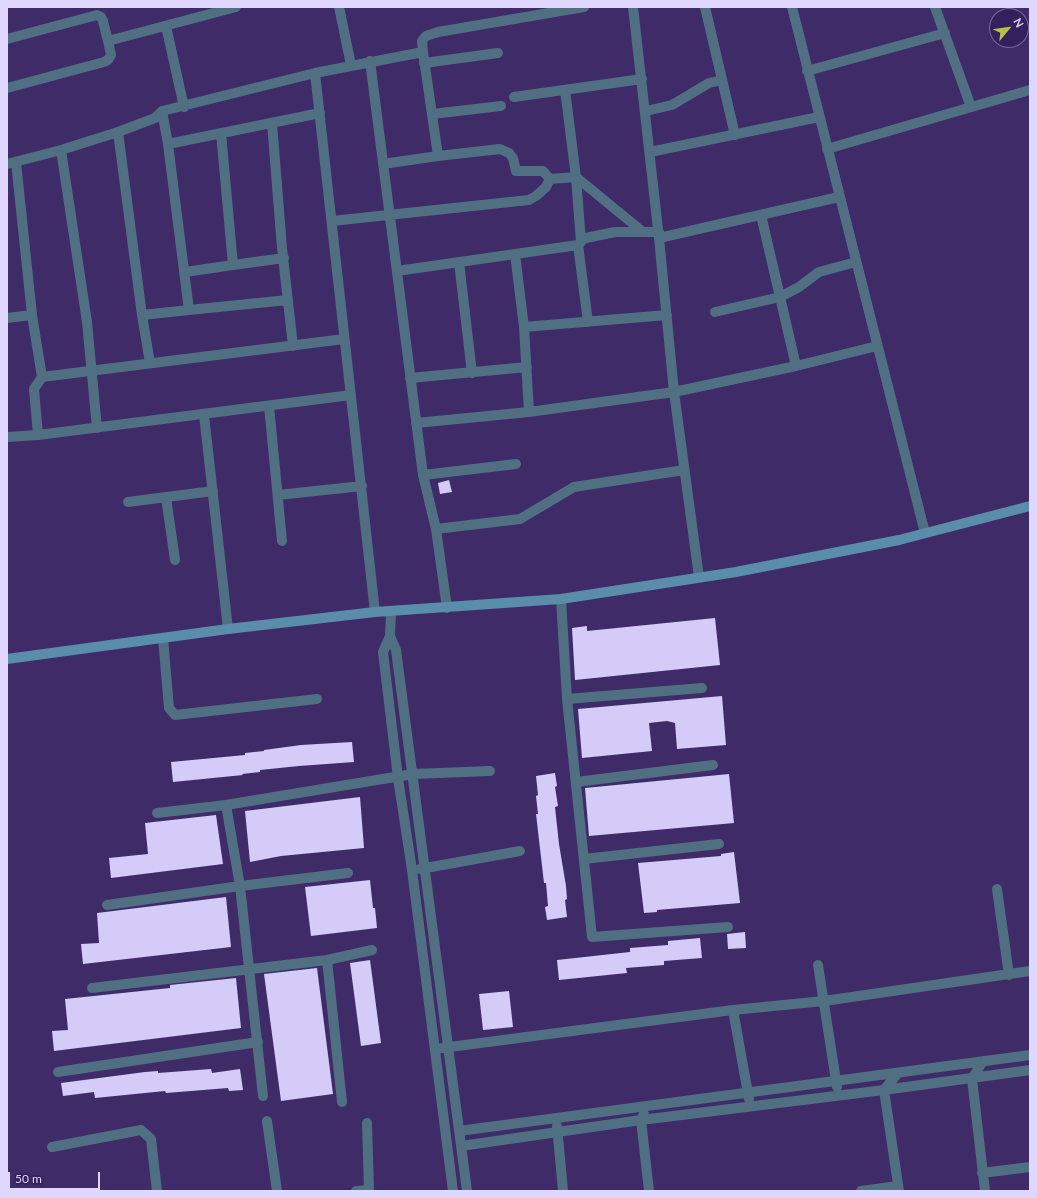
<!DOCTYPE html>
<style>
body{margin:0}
#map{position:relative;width:1037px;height:1198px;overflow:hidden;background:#3e2b68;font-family:Lato,sans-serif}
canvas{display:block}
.frame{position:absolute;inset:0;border:8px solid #dfd7fd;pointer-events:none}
.north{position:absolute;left:989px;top:8px;width:40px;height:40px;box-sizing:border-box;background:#34205c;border:1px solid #78699c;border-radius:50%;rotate:61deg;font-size:11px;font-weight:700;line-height:16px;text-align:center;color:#dfd7fd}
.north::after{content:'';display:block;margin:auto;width:14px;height:18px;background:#b5c249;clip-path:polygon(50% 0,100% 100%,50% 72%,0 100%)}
.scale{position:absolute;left:8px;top:1172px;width:92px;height:18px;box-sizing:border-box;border:2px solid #dfd7fd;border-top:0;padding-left:5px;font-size:12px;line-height:14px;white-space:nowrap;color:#dfd7fd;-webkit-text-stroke:3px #34205c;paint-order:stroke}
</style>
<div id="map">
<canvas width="1037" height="1198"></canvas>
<div class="frame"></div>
<div class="north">N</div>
<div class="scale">50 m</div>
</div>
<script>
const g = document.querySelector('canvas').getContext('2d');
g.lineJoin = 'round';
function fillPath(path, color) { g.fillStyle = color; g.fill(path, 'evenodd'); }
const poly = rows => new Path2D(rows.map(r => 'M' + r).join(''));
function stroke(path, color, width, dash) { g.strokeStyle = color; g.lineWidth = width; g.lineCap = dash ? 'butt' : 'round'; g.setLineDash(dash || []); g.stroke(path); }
fillPath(poly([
 [449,480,452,492,440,494,438,483],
 [715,618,720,665,575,680,572,628,587,626,587,631],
 [722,696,726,745,677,749,675,723,667,721,649,723,652,751,582,758,578,709],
 [352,742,354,762,299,766,260,770,260,772,242,774,243,775,173,782,171,762,245,755,245,753,264,751,264,750,301,745],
 [555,773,557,786,555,787,558,806,555,807,559,844,566,886,567,899,565,900,567,917,547,920,545,907,548,906,546,883,544,883,536,814,538,814,536,796,538,795,536,776],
 [729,774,734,823,589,836,585,788],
 [360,797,364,848,281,856,250,862,245,811],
 [216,815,223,864,111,878,109,858,148,854,145,823],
 [734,852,740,903,657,910,657,912,644,913,638,863,721,856,721,854],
 [370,880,373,908,375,908,377,928,311,936,305,887],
 [226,897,231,947,83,964,81,944,99,943,97,913],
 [745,932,746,948,728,949,727,934],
 [700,938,702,958,664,961,664,965,626,968,627,973,559,980,557,960,630,952,630,948,668,945,668,941],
 [370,960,381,1043,361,1046,350,963],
 [317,968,333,1094,281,1101,264,974],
 [236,978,241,1028,54,1051,52,1031,68,1030,65,999,170,988,170,985],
 [509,991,513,1027,483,1030,479,994],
 [211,1069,212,1073,240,1069,243,1090,229,1091,228,1088,166,1093,165,1091,95,1098,94,1092,63,1096,61,1083,145,1072,158,1071,158,1073]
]), '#d5cbf8');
stroke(poly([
 [339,7,351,65],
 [584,7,438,32,426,36,422,41,423,52,438,156,500,149,509,153,513,158,516,171,543,171,550,179,576,177,643,232],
 [633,7,659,238,674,392,699,577],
 [705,7,735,135],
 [792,7,925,533],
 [935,7,971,107],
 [166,26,184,107],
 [7,39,97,15,101,17,103,21,108,41],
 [370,61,423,475,436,529,447,608],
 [424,63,498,53],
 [807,71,945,33],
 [315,73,375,612],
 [7,88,104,62,108,60,111,55,108,41,236,7],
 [514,97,642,79],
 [646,111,672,105,709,83,722,80],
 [432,114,501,106],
 [272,123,282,248,293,346],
 [118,132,142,315,150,363],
 [168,144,320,113],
 [827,149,1030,90],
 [61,150,87,322,97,428],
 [650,152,819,117],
 [16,162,32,315,42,377],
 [7,164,61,150,118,132,155,118,162,111,315,73,423,52],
 [383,164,438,156],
 [761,215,796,366],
 [332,221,529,200,536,196,546,187,550,179],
 [659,238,839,197],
 [581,239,615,232,659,232],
 [578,245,588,322],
 [515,254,524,327,529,412],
 [459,262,472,373],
 [233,265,284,258],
 [397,271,578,245,581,242,576,177,565,90],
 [185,272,233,265,221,133],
 [189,310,288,300],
 [715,312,780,297,799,287,819,272,856,262],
 [142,315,189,310,168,144,162,111],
 [7,318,32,315],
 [524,327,667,315],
 [410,378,527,367],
 [269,406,282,541],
 [204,415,228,629],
 [416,423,529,412,674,392,796,366,877,346],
 [38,435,351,395],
 [7,437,38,435,34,389,42,377,344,339],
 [423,475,516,464],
 [278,495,362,486],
 [166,497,175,560],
 [128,502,213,491],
 [436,529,520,519,574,487,684,470],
 [561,599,567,699,592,937,728,927],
 [390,636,391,612],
 [163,638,169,708,175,715,317,699],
 [567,699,702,688],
 [576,782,713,765],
 [226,805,240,886,263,1096],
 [157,813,226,805,413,774,490,771],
 [584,859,719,844],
 [420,869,520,851],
 [997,889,1009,975],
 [107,905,240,886,348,873],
 [327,960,342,1102],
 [818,965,837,1087],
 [92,988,327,960,372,950],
 [733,1010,824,1001,1030,971],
 [442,1048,733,1010,749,1099],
 [983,1061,972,1079,985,1191],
 [58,1072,258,1042],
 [898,1073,884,1090,899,1191],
 [644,1114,641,1120,649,1191],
 [267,1121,277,1191],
 [367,1123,369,1191],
 [557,1126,563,1191],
 [459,1131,1030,1055],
 [461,1146,641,1120,884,1090,1030,1070],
 [52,1147,141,1130,151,1139,157,1191],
 [982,1173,1030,1167],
 [356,1191,369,1190],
 [453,1191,412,870,398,778,383,652,390,636,396,650,467,1191],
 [861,1191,898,1186]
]), '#506f82', 10);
stroke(poly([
 [7,659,228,629,375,612,561,599,736,572,899,540,1030,506]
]), '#5a8daa', 10);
</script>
